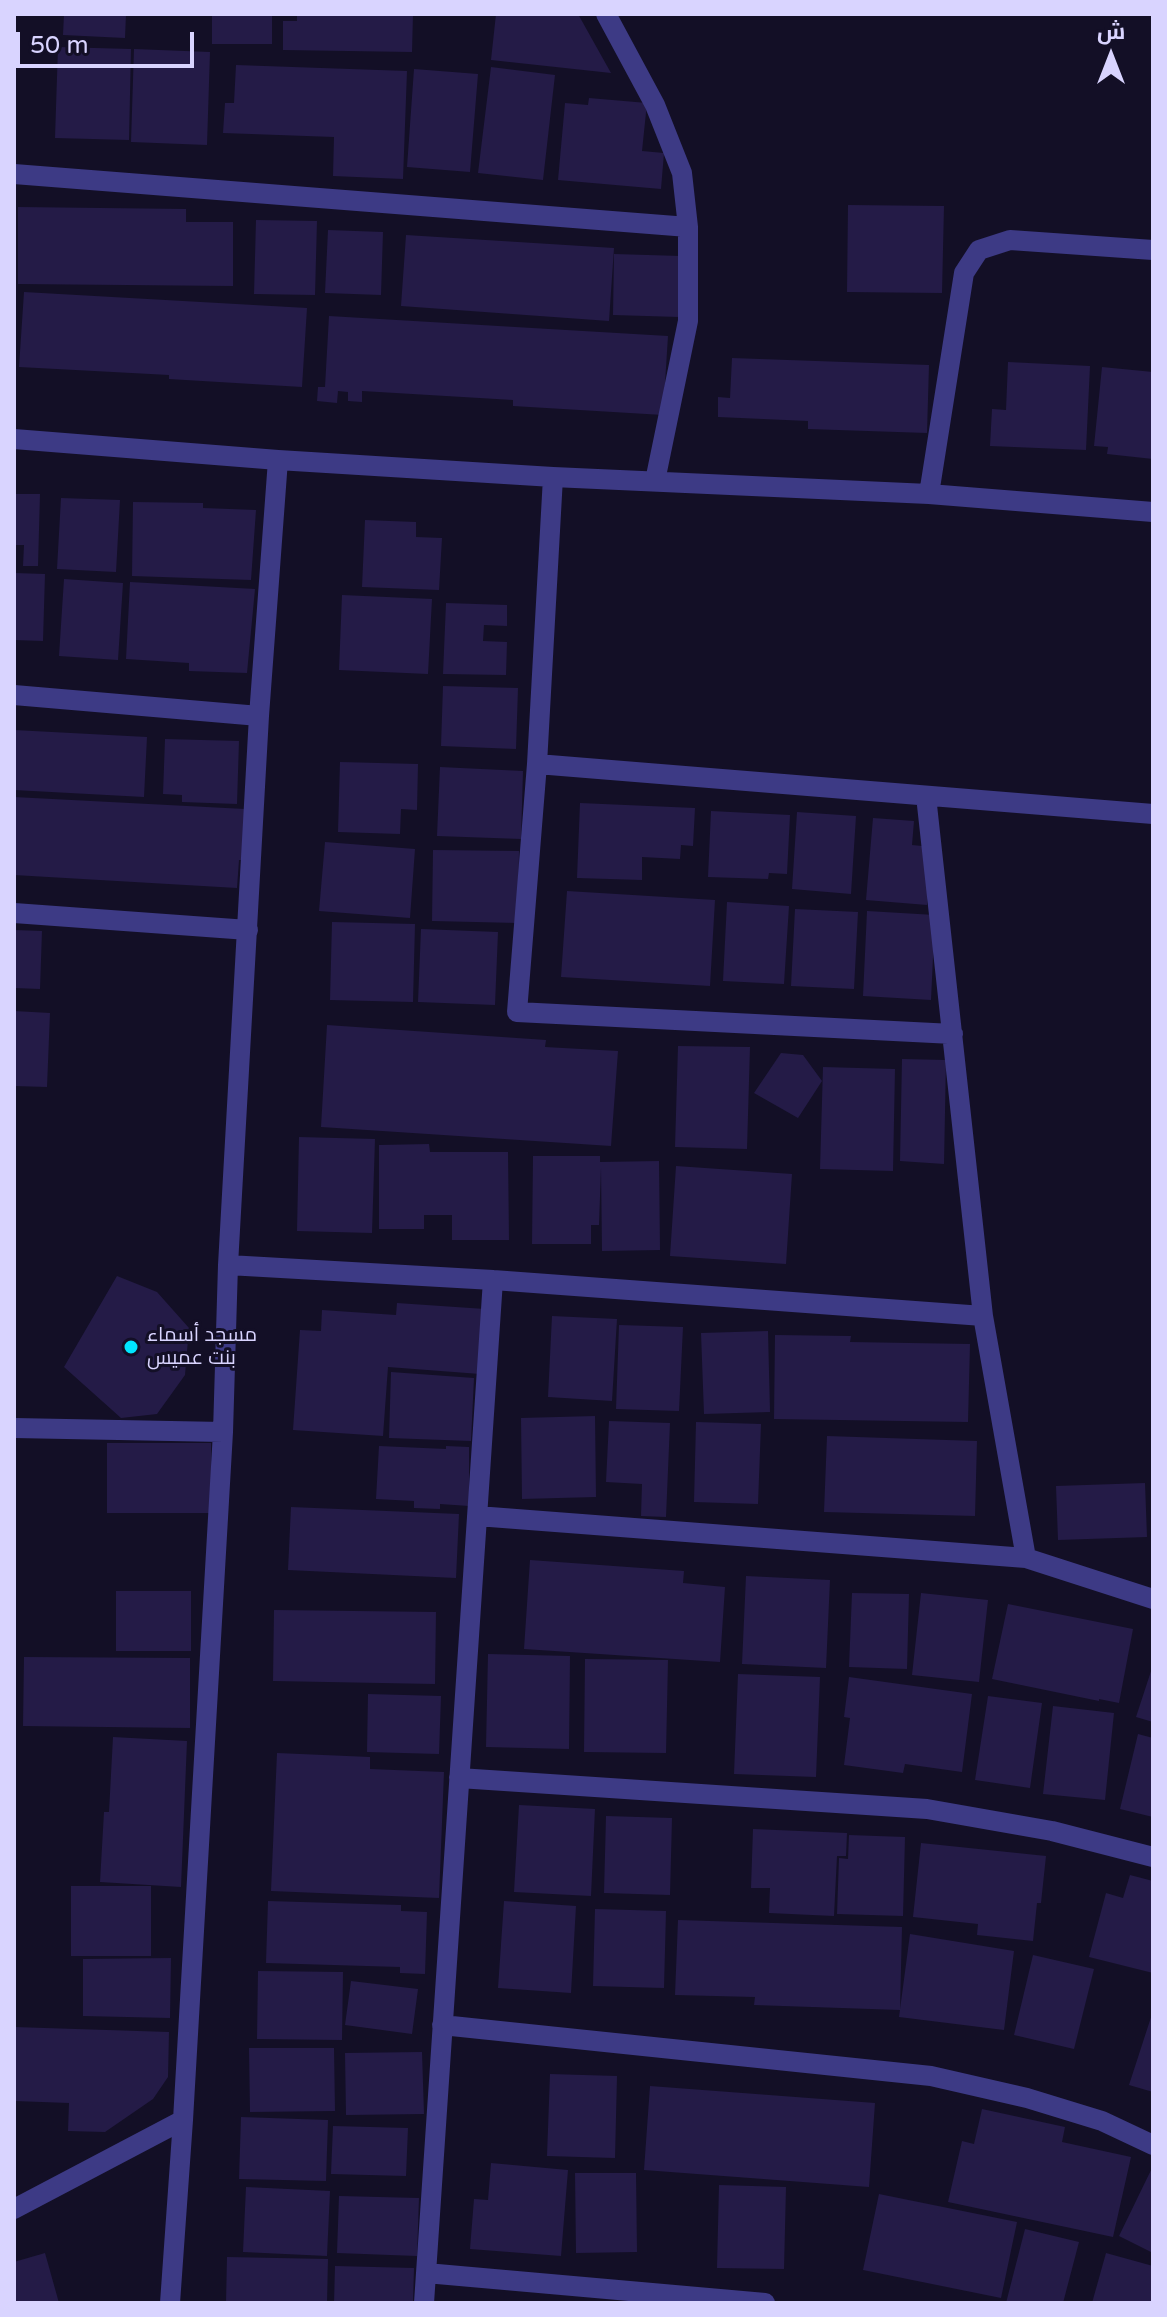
<!DOCTYPE html>
<meta charset="utf-8">
<style>
body{margin:0}
#map{position:relative;width:1167px;height:2317px;overflow:hidden;background:#130f26;font-family:"Varela Round",Cairo,sans-serif}
canvas{display:block}
.frame{position:absolute;inset:0;border:16px solid #d9d4ff;pointer-events:none}
.north{position:absolute;left:1071px;top:16px;width:80px;height:80px;-webkit-text-stroke:6px #130f26;paint-order:stroke;rotate:0deg;font-size:22px;font-weight:700;line-height:32px;text-align:center;color:#d9d4ff}
.north::after{content:'';display:block;margin:auto;width:28px;height:36px;background:#d9d4ff;clip-path:polygon(50% 0,100% 100%,50% 72%,0 100%)}
.scale{position:absolute;left:16px;top:32px;width:178px;height:36px;box-sizing:border-box;border:4px solid #d9d4ff;border-top:0;padding-left:10px;font-size:24px;line-height:28px;white-space:nowrap;color:#d9d4ff;-webkit-text-stroke:6px #130f26;paint-order:stroke}
</style>
<div id="map">
<canvas width="1167" height="2317"></canvas>
<div class="frame"></div>
<div class="north">ش</div>
<div class="scale">50 m</div>
</div>
<script>
const g = document.querySelector('canvas').getContext('2d');
g.lineJoin = 'round';
function fillPath(path, color) { g.fillStyle = color; g.fill(path, 'evenodd'); }
const poly = rows => new Path2D(rows.map(r => 'M' + r).join(''));
function stroke(path, color, width, dash) { g.strokeStyle = color; g.lineWidth = width; g.lineCap = dash ? 'butt' : 'round'; g.setLineDash(dash || []); g.stroke(path); }
function write(font, color, halo, rows, align = 'center') {
  g.font = font + ' "Varela Round",Cairo,sans-serif'; g.lineWidth = 6; g.setLineDash([]); g.textBaseline = 'middle'; g.strokeStyle = halo; g.fillStyle = color; for (const [text, x, y, turn = 0] of rows) {
    g.save(); g.translate(x, y); g.rotate((+turn || 0) * Math.PI / 180); g.textAlign = isNaN(turn) ? turn : align; if (halo) g.strokeText(text, 0, 0); g.fillText(text, 0, 0); g.restore();
  }
}
fillPath(poly([
 [64,14,126,14,125,38,63,35],
 [212,14,272,14,272,44,212,44],
 [297,14,413,14,412,52,283,50,283,21,297,21],
 [496,14,578,14,611,73,491,60],
 [58,47,131,49,129,140,55,138],
 [134,49,210,52,207,145,131,142],
 [236,65,407,71,403,179,333,176,334,137,223,133,225,103,234,103],
 [491,67,555,75,543,180,478,173],
 [414,69,478,74,470,172,407,167],
 [589,98,647,103,642,151,664,153,661,189,558,180,565,103,588,105],
 [848,205,944,206,942,293,847,292],
 [18,207,186,209,186,222,233,222,233,286,18,284],
 [256,220,317,221,315,295,254,294],
 [328,230,383,232,381,295,325,293],
 [406,235,614,248,609,321,401,306],
 [614,254,681,256,679,317,613,315],
 [24,292,307,308,302,387,169,379,169,375,19,367],
 [329,316,668,336,663,415,513,406,513,400,362,391,362,402,348,401,348,392,338,391,337,403,317,401,318,387,325,387],
 [732,358,929,365,927,433,808,429,808,421,718,417,718,397,730,398],
 [1008,362,1090,366,1086,450,990,446,992,409,1006,410],
 [1102,367,1153,372,1153,459,1107,454,1108,447,1094,446],
 [14,494,40,494,38,566,23,566,24,545,14,545],
 [61,498,120,500,116,572,57,569],
 [133,502,203,503,203,508,256,510,251,580,132,576],
 [365,520,416,522,416,537,442,538,439,590,362,587],
 [14,573,45,574,43,641,14,640],
 [64,579,123,583,118,660,59,656],
 [130,582,255,589,247,673,189,671,189,663,126,659],
 [342,595,432,599,428,674,339,670],
 [446,603,507,605,507,626,484,625,483,641,507,642,506,675,443,674],
 [443,686,518,688,516,749,441,746],
 [14,730,147,737,144,797,14,790],
 [165,739,239,741,237,804,182,802,182,795,163,794],
 [340,762,418,764,417,810,401,809,400,834,338,832],
 [440,767,523,771,521,839,437,836],
 [14,797,245,809,245,860,239,860,237,888,14,875],
 [580,803,695,808,693,846,681,845,680,859,642,857,642,880,577,878],
 [711,811,790,815,787,874,769,873,768,879,708,877],
 [797,812,856,816,851,894,792,889],
 [873,818,914,821,912,845,932,847,927,905,866,900],
 [325,842,415,849,410,918,319,911],
 [433,850,519,851,518,923,432,921],
 [567,891,715,900,710,986,561,977],
 [727,902,789,906,784,984,723,981],
 [795,909,858,912,854,989,791,986],
 [867,911,935,915,931,1000,863,996],
 [332,922,415,924,413,1002,330,1000],
 [421,929,498,932,495,1005,418,1002],
 [14,930,42,931,40,989,14,988],
 [14,1011,50,1013,47,1087,14,1086],
 [327,1025,546,1040,545,1047,618,1051,611,1146,321,1127],
 [678,1046,750,1047,747,1149,675,1147],
 [781,1053,803,1055,822,1081,798,1118,754,1093],
 [902,1059,946,1060,944,1164,900,1161],
 [823,1067,895,1069,893,1171,820,1169],
 [299,1137,375,1139,372,1233,297,1231],
 [429,1144,430,1152,508,1152,509,1240,452,1240,452,1215,424,1215,424,1229,379,1229,379,1145],
 [533,1156,600,1156,600,1162,659,1161,660,1250,602,1251,601,1168,599,1225,591,1225,591,1244,532,1244],
 [676,1166,792,1174,786,1264,670,1256],
 [117,1276,157,1292,189,1328,185,1375,157,1414,121,1418,64,1367],
 [397,1303,485,1309,480,1374,388,1367,383,1436,293,1430,300,1330,321,1331,322,1310,396,1315],
 [552,1316,617,1319,612,1401,548,1397],
 [619,1325,683,1327,679,1411,616,1409],
 [768,1331,770,1412,704,1414,701,1333],
 [775,1335,851,1336,850,1342,970,1344,968,1422,774,1419],
 [391,1372,474,1378,471,1441,389,1438],
 [595,1416,596,1497,522,1499,521,1418],
 [609,1421,670,1423,666,1517,641,1516,642,1484,606,1482],
 [696,1422,761,1424,758,1504,694,1502],
 [827,1436,977,1441,975,1516,824,1512],
 [107,1443,211,1443,211,1513,107,1513],
 [379,1446,446,1449,446,1446,469,1447,469,1506,440,1504,440,1509,414,1508,414,1501,376,1499],
 [1145,1483,1147,1537,1058,1540,1056,1486],
 [291,1507,459,1514,456,1578,288,1570],
 [530,1560,684,1571,683,1583,725,1587,720,1662,524,1649],
 [746,1576,830,1580,826,1668,742,1664],
 [116,1591,191,1591,191,1651,116,1651],
 [852,1593,909,1594,907,1669,849,1667],
 [921,1593,988,1600,979,1682,912,1675],
 [1008,1604,1133,1629,1119,1703,1099,1699,1099,1701,992,1679],
 [274,1610,436,1612,435,1684,273,1681],
 [488,1654,570,1656,569,1749,486,1747],
 [24,1657,190,1658,190,1728,23,1726],
 [585,1659,668,1660,666,1753,584,1752],
 [1153,1665,1153,1722,1136,1717],
 [738,1674,820,1677,816,1777,734,1774],
 [849,1677,972,1694,962,1772,905,1764,903,1773,844,1765,850,1718,844,1717],
 [368,1694,441,1696,439,1754,367,1752],
 [988,1696,1042,1703,1030,1788,975,1780],
 [1053,1706,1114,1713,1105,1800,1043,1794],
 [1138,1734,1153,1738,1153,1817,1120,1809],
 [113,1737,187,1741,181,1887,100,1882,104,1812,109,1812],
 [277,1753,370,1757,370,1769,444,1772,439,1898,271,1891],
 [519,1805,595,1809,591,1896,514,1892],
 [606,1816,672,1818,670,1895,604,1893],
 [753,1829,847,1833,846,1856,837,1856,834,1916,769,1913,770,1888,751,1888],
 [849,1835,905,1837,903,1916,837,1914,839,1858,848,1859],
 [921,1843,1046,1856,1041,1903,1037,1903,1033,1941,977,1935,978,1924,913,1917],
 [1130,1875,1153,1881,1153,1973,1089,1957,1106,1893,1123,1898],
 [71,1886,151,1886,151,1956,71,1956],
 [268,1901,401,1905,401,1911,427,1912,425,1974,400,1973,400,1967,266,1963],
 [504,1901,576,1906,571,1993,498,1988],
 [595,1909,666,1911,664,1988,593,1986],
 [678,1920,902,1927,900,2010,754,2005,755,1997,675,1995],
 [910,1934,1014,1951,1004,2030,899,2017],
 [1033,1955,1094,1969,1074,2049,1014,2035],
 [171,1958,170,2018,83,2016,83,1959],
 [258,1971,343,1972,342,2040,257,2039],
 [351,1981,418,1989,412,2034,345,2025],
 [1153,2011,1153,2092,1129,2085],
 [14,2027,169,2032,168,2077,153,2099,105,2132,68,2131,69,2103,14,2101],
 [249,2048,334,2048,335,2111,250,2112],
 [422,2052,424,2114,346,2115,345,2053],
 [550,2074,617,2076,615,2158,547,2156],
 [650,2086,875,2103,869,2187,644,2170],
 [982,2109,1065,2127,1062,2142,1131,2157,1113,2237,948,2202,962,2141,974,2144],
 [241,2117,328,2120,326,2181,239,2179],
 [333,2126,408,2128,406,2176,331,2174],
 [491,2163,568,2170,561,2256,470,2249,474,2199,488,2200],
 [1153,2166,1153,2253,1119,2236],
 [575,2173,636,2173,637,2252,576,2253],
 [719,2185,786,2187,784,2269,717,2268],
 [246,2187,330,2191,327,2256,243,2252],
 [879,2194,1017,2222,1001,2298,863,2270],
 [339,2196,419,2198,417,2256,337,2253],
 [1025,2229,1079,2242,1063,2303,1006,2303],
 [45,2253,59,2303,14,2303,14,2262],
 [1106,2253,1153,2266,1153,2303,1092,2303],
 [227,2257,328,2259,327,2303,226,2303],
 [335,2266,414,2268,413,2303,334,2303]
]), '#241b47');
stroke(poly([
 [606,14,655,105,682,173,688,227,688,321,655,481],
 [14,174,688,227],
 [14,439,278,460,553,477,929,494,1153,512],
 [553,477,537,764,517,1012,953,1034],
 [929,494,964,273,979,250,1010,240,1153,250],
 [14,695,259,716],
 [537,764,1153,814],
 [926,796,983,1316,1026,1558],
 [14,913,248,930],
 [228,1265,493,1280,983,1316],
 [14,1428,223,1432],
 [477,1516,1026,1558,1153,1599],
 [459,1778,927,1809,1052,1831,1153,1857],
 [442,2025,931,2076,1027,2098,1102,2121,1153,2145],
 [14,2209,183,2120],
 [426,2273,765,2303],
 [170,2303,183,2120,223,1432,228,1265,259,716,278,460],
 [424,2303,493,1280]
]), '#3d3a85', 20);
for (const [x, y, r, color] of [
 [131,1347,8,"#00e5ff"]
]) { const dot = new Path2D(); dot.arc(x, y, r, 0, 2 * Math.PI); g.fillStyle = color; g.fill(dot); stroke(dot, '#130f26', 3); }
write('20px', '#d9d4ff', '#130f26', [
 ["مسجد أسماء",147,1336],
 ["بنت عميس",147,1359]
], 'left');
</script>
